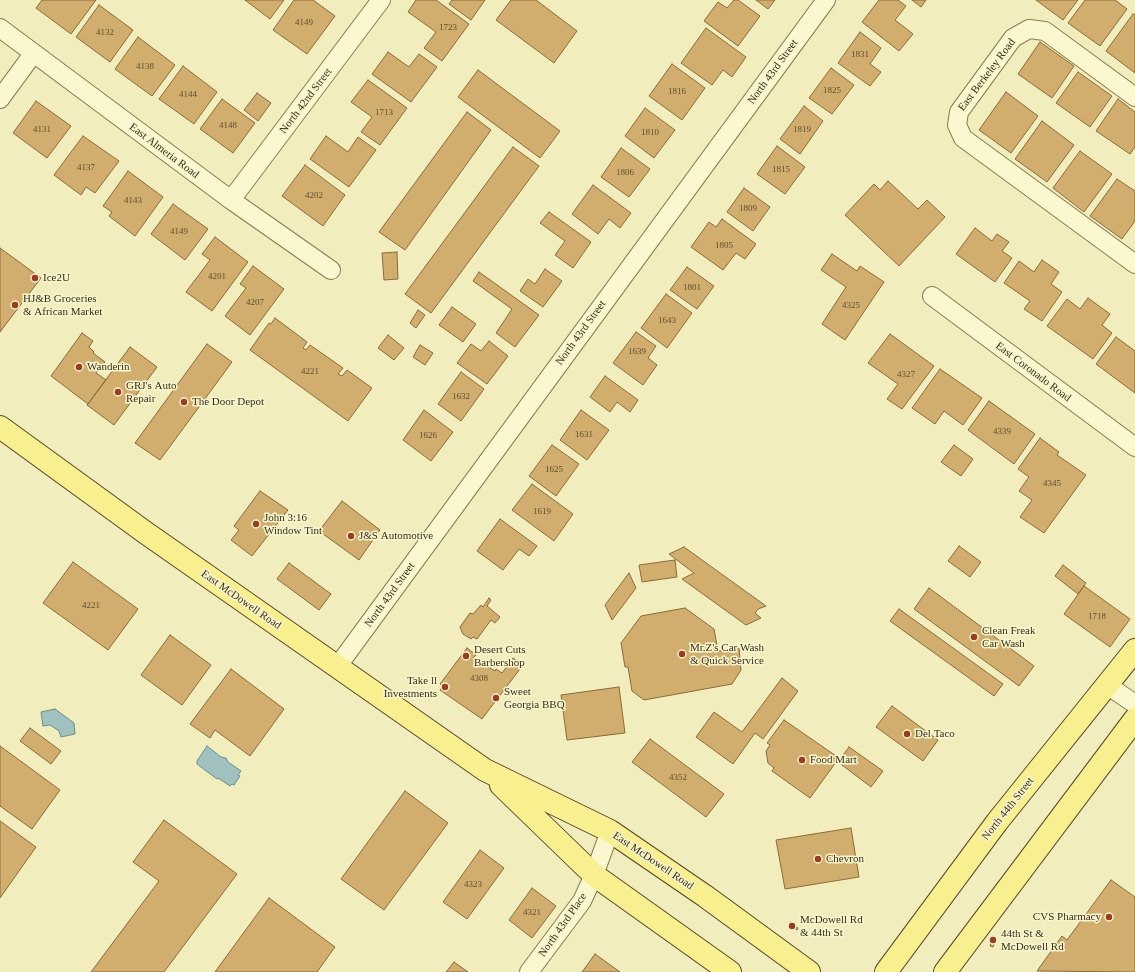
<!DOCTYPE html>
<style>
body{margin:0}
canvas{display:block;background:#f1edbc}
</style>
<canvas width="1135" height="972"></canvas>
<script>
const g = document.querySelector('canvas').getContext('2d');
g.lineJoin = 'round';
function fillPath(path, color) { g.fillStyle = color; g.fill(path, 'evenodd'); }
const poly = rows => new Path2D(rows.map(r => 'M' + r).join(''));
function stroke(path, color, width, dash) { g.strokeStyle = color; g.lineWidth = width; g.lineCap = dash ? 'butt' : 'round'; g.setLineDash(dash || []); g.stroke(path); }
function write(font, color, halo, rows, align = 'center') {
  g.font = font + ' "Times New Roman",serif'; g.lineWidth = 3; g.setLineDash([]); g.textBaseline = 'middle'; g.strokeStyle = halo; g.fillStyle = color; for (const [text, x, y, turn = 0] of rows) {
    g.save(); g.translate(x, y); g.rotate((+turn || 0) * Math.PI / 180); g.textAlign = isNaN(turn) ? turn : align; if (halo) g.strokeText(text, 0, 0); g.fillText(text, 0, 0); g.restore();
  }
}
const water = poly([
 [55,709,74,723,75,734,61,737,59,731,50,725,43,726,41,712,55,709],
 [207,746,221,757,226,758,228,762,241,771,238,775,240,776,234,785,232,784,230,786,218,778,217,779,197,764,197,761,207,746]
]);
fillPath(water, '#a0c1bf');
stroke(water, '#678f8e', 1);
const building = poly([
 [42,0,96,0,71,34,36,8,42,0],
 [245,0,284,0,270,19,245,0],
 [294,0,313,0,335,16,307,54,273,30,294,0],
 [416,0,436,0,469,24,442,61,424,48,436,32,408,12,416,0],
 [452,0,485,0,471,20,449,4,452,0],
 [511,0,536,0,577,31,554,63,496,20,511,0],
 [734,0,738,0,760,16,738,46,704,21,718,2,727,8,734,0],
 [756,0,775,0,768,9,756,0],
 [879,0,898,0,906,6,895,20,913,34,899,51,862,22,879,0],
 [912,0,926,0,921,7,912,0],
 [1036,0,1078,0,1063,20,1036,0],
 [1085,0,1115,0,1127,9,1100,46,1068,23,1085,0],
 [99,5,133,30,110,62,76,37,99,5],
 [1133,14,1135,15,1135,73,1106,51,1133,14],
 [706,28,746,57,732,77,723,70,712,85,681,63,706,28],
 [860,32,881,48,870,64,881,72,870,86,838,63,860,32],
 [138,37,175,65,152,96,115,69,138,37],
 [1040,42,1074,66,1052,98,1018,74,1040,42],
 [388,52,409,67,419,54,437,67,411,102,372,74,388,52],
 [672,64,705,88,682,120,649,96,672,64],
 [183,66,217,92,194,124,159,99,183,66],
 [831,68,854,85,832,114,809,98,831,68],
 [478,70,560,131,540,158,458,97,478,70],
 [1078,72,1112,96,1090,127,1056,103,1078,72],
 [368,80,407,108,380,145,361,132,372,117,351,102,368,80],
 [1006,92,1038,116,1011,153,979,130,1006,92],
 [257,93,271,103,258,121,244,110,257,93],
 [222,99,255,123,233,153,200,129,222,99],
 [1118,99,1135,112,1135,147,1130,154,1096,131,1118,99],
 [36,101,71,126,47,158,13,133,36,101],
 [804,106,823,121,800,154,780,139,804,106],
 [645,108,675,130,654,158,625,136,645,108],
 [467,112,491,130,405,250,379,232,467,112],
 [1042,121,1074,145,1047,182,1015,159,1042,121],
 [83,136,119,161,95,193,86,187,81,195,54,175,83,136],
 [326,136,348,152,358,137,376,150,349,187,310,159,326,136],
 [777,146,805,167,785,194,757,174,777,146],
 [513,147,539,166,431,313,405,294,513,147],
 [621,148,650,169,629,197,601,177,621,148],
 [1080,151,1112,174,1084,212,1053,188,1080,151],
 [305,165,345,195,323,226,282,196,305,165],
 [128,171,163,197,135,236,109,216,112,212,103,206,128,171],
 [1117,179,1135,191,1135,221,1122,239,1090,216,1117,179],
 [888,181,918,209,927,200,945,217,899,266,845,215,874,184,880,190,888,181],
 [593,185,631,213,620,228,609,219,598,234,572,214,593,185],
 [744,188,770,207,753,231,727,212,744,188],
 [173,204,208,229,185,260,151,234,173,204],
 [549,212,591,242,573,268,555,255,565,241,540,223,549,212],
 [722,219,756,244,745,259,736,253,723,270,691,247,709,222,716,227,722,219],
 [975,228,992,241,997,234,1009,242,1002,251,1012,258,995,282,956,254,975,228],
 [215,237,248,262,212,311,186,292,210,260,202,254,215,237],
 [0,248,41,278,0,332,0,248],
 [397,252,398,279,384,280,382,253,397,252],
 [832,254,857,271,860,266,884,282,845,340,822,324,846,287,821,270,832,254],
 [1042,260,1059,272,1051,284,1062,292,1042,321,1024,309,1030,301,1004,283,1019,261,1034,272,1042,260],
 [253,266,284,289,250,335,225,316,246,288,240,284,253,266],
 [687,267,714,286,697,309,670,290,687,267],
 [545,269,562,281,543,307,520,291,528,279,535,284,545,269],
 [479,272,539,315,515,347,496,333,512,309,473,281,479,272],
 [666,294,692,313,667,348,641,328,666,294],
 [1088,298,1110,314,1102,325,1112,333,1093,359,1047,326,1067,299,1080,309,1088,298],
 [452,307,476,324,463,342,439,325,452,307],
 [418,310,425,315,416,328,410,323,418,310],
 [275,318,307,342,303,348,306,350,310,345,343,368,338,374,342,376,347,370,372,388,348,421,250,350,269,323,271,324,275,318],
 [636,332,656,346,648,358,657,365,643,385,613,363,636,332],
 [82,333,93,341,89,347,94,352,93,353,105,362,96,373,106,380,88,404,51,376,82,333],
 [890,334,934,366,902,409,887,399,898,384,868,363,890,334],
 [388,335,404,348,394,360,378,348,388,335],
 [1116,337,1135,351,1135,393,1096,364,1116,337],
 [489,341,508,356,487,384,457,363,471,344,481,351,489,341],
 [207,344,232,362,160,460,135,443,207,344],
 [420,345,433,353,425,365,413,357,420,345],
 [130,347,157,367,114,425,87,405,130,347],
 [940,369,982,398,963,425,944,411,935,424,912,408,940,369],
 [461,372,484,389,461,421,438,404,461,372],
 [605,376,638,400,630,412,617,402,610,412,590,397,605,376],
 [989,401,1035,434,1014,464,968,430,989,401],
 [424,410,453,432,431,461,403,440,424,410],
 [581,410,609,430,587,460,560,440,581,410],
 [1040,438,1059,452,1057,455,1086,475,1044,533,1020,517,1032,500,1019,491,1029,477,1018,469,1040,438],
 [552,445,579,464,556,496,529,476,552,445],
 [954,445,973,459,961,476,941,462,954,445],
 [532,484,573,514,554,541,512,510,532,484],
 [260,491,288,510,252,556,231,540,239,530,234,526,260,491],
 [342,501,380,530,359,560,319,531,342,501],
 [500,519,537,546,529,556,519,549,503,570,477,551,500,519],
 [959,546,981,562,970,577,948,561,959,546],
 [684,547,766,606,758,609,755,613,761,618,746,625,682,579,694,573,669,554,684,547],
 [675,560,677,577,642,582,639,565,675,560],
 [73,562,138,609,108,650,43,603,73,562],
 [289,563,331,594,319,610,277,579,289,563],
 [1063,565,1086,583,1078,594,1055,576,1063,565],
 [629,573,636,588,612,620,605,605,629,573],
 [1084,586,1130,619,1110,647,1064,614,1084,586],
 [929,588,1034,666,1019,686,914,609,929,588],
 [489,598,491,600,487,606,500,617,495,623,491,620,477,639,473,637,471,639,463,634,460,627,470,613,473,614,481,605,483,607,489,598],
 [685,608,714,629,718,651,739,648,741,670,732,684,644,700,632,691,628,667,625,667,621,643,641,616,685,608],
 [899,609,1003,684,994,696,890,621,899,609],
 [170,635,211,665,182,705,141,675,170,635],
 [467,648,476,655,473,658,495,671,496,669,502,673,513,658,523,665,482,719,440,690,443,686,440,684,467,648],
 [231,669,284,709,250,756,215,730,210,738,190,724,231,669],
 [782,678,798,691,763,739,755,733,733,764,696,737,714,712,742,732,782,678],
 [619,687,625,733,567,740,561,695,619,687],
 [892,706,938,740,923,761,876,727,892,706],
 [784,720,839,758,810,798,772,771,774,768,768,763,766,751,770,745,767,743,784,720],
 [30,728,61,751,51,764,20,741,30,728],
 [650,739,724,794,706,817,632,762,650,739],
 [0,746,60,790,32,829,0,806,0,746],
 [849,747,883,771,871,787,838,762,849,747],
 [405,791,448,823,384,910,341,879,405,791],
 [164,820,237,874,164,972,91,972,159,881,133,862,164,820],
 [0,821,36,847,0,898,0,821],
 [851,828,859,877,785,889,776,840,851,828],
 [480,850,504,868,467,919,443,902,480,850],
 [1111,880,1135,897,1135,972,1037,971,1062,936,1067,940,1111,880],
 [532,888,556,906,532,938,509,920,532,888],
 [269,898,335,947,317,972,215,972,269,898],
 [790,922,798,928,797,930,789,925,790,922],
 [993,936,996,937,993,947,990,946,993,936],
 [595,954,620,972,582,972,595,954],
 [454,962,468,972,446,972,454,962]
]);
fillPath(building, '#d2ae6e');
stroke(building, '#8a6b38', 1);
const street = poly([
 [0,28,231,200,331,270],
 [1135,97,1045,31,1029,29,1013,38,959,112,957,125,963,138,1135,264],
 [0,99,33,54],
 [231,200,381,0],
 [932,296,1135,447],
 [337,667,826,0],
 [1107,685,1135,704],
 [529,972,582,901,594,875,610,831]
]);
const primary = poly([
 [0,427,146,533,485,770,610,831,705,896,809,972],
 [501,785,594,875,730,972],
 [886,972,997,822,1135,650],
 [945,972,1135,719]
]);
stroke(street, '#897c54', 20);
stroke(primary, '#564829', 24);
stroke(street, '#fbf8cf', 18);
stroke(primary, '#f8ef8f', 22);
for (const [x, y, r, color] of [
 [35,278,4,"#9d3b20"],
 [15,305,4,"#9d3b20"],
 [79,367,4,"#9d3b20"],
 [118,392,4,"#9d3b20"],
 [184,402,4,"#9d3b20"],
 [256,524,4,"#9d3b20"],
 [351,536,4,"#9d3b20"],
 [974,637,4,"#9d3b20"],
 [682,654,4,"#9d3b20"],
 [466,656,4,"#9d3b20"],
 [445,687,4,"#9d3b20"],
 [496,698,4,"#9d3b20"],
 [907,734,4,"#9d3b20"],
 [802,760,4,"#9d3b20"],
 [818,859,4,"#9d3b20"],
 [1109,917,4,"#9d3b20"],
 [792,926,4,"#9d3b20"],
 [993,940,4,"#9d3b20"]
]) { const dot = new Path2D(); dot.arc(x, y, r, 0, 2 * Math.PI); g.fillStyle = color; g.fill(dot); stroke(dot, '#f8f5cc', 1.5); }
write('9px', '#5e4f2f', null, [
 ["4149",304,23],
 ["1723",448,28],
 ["4132",105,33],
 ["1831",860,55],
 ["4138",145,67],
 ["1825",832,91],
 ["1816",677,92],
 ["4144",188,95],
 ["1713",384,113],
 ["4148",228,126],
 ["4131",42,130],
 ["1819",802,130],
 ["1810",650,133],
 ["4137",86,168],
 ["1815",781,170],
 ["1806",625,173],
 ["4202",314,196],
 ["4143",133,201],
 ["1809",748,209],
 ["4149",179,232],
 ["1805",724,246],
 ["4201",217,277],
 ["1801",692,288],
 ["4207",255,303],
 ["4325",851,306],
 ["1643",667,321],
 ["1639",637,352],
 ["4221",310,372],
 ["4327",906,375],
 ["1632",461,397],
 ["4339",1002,432],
 ["1631",584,435],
 ["1626",428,436],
 ["1625",554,470],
 ["4345",1052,484],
 ["1619",542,512],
 ["4221",91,606],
 ["1718",1097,617],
 ["4308",479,679],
 ["4352",678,778],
 ["4323",473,885],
 ["4321",532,913]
]);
write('11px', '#372f1a', '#f8f5cc', [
 ["North 43rd Street",773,72,-54],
 ["East Berkeley Road",987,75,-53],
 ["North 42nd Street",306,101,-53],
 ["East Almeria Road",164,151,37],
 ["North 43rd Street",581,333,-54],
 ["East Coronado Road",1033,372,37],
 ["North 43rd Street",390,595,-54],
 ["East McDowell Road",241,600,35],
 ["North 44th Street",1008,809,-52],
 ["East McDowell Road",653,861,34],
 ["North 43rd Place",563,925,-55]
]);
write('11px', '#372f1a', '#f8f5cc', [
 ["Ice2U",43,278],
 ["HJ&B Groceries",23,299],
 ["& African Market",23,312],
 ["Wanderin",87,367],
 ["GRJ's Auto",126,386],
 ["Repair",126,399],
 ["The Door Depot",192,402],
 ["John 3:16",264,518],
 ["Window Tint",264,531],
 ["J&S Automotive",359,536],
 ["Clean Freak",982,631],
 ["Car Wash",982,644],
 ["Mr.Z's Car Wash",690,648],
 ["& Quick Service",690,661],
 ["Desert Cuts",474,650],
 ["Barbershop",474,663],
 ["Take ll",437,681,"right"],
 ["Investments",437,694,"right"],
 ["Sweet",504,692],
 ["Georgia BBQ",504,705],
 ["Del Taco",915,734],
 ["Food Mart",810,760],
 ["Chevron",826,859],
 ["CVS Pharmacy",1101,917,"right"],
 ["McDowell Rd",800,920],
 ["& 44th St",800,933],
 ["44th St &",1001,934],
 ["McDowell Rd",1001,947]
], 'left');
</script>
